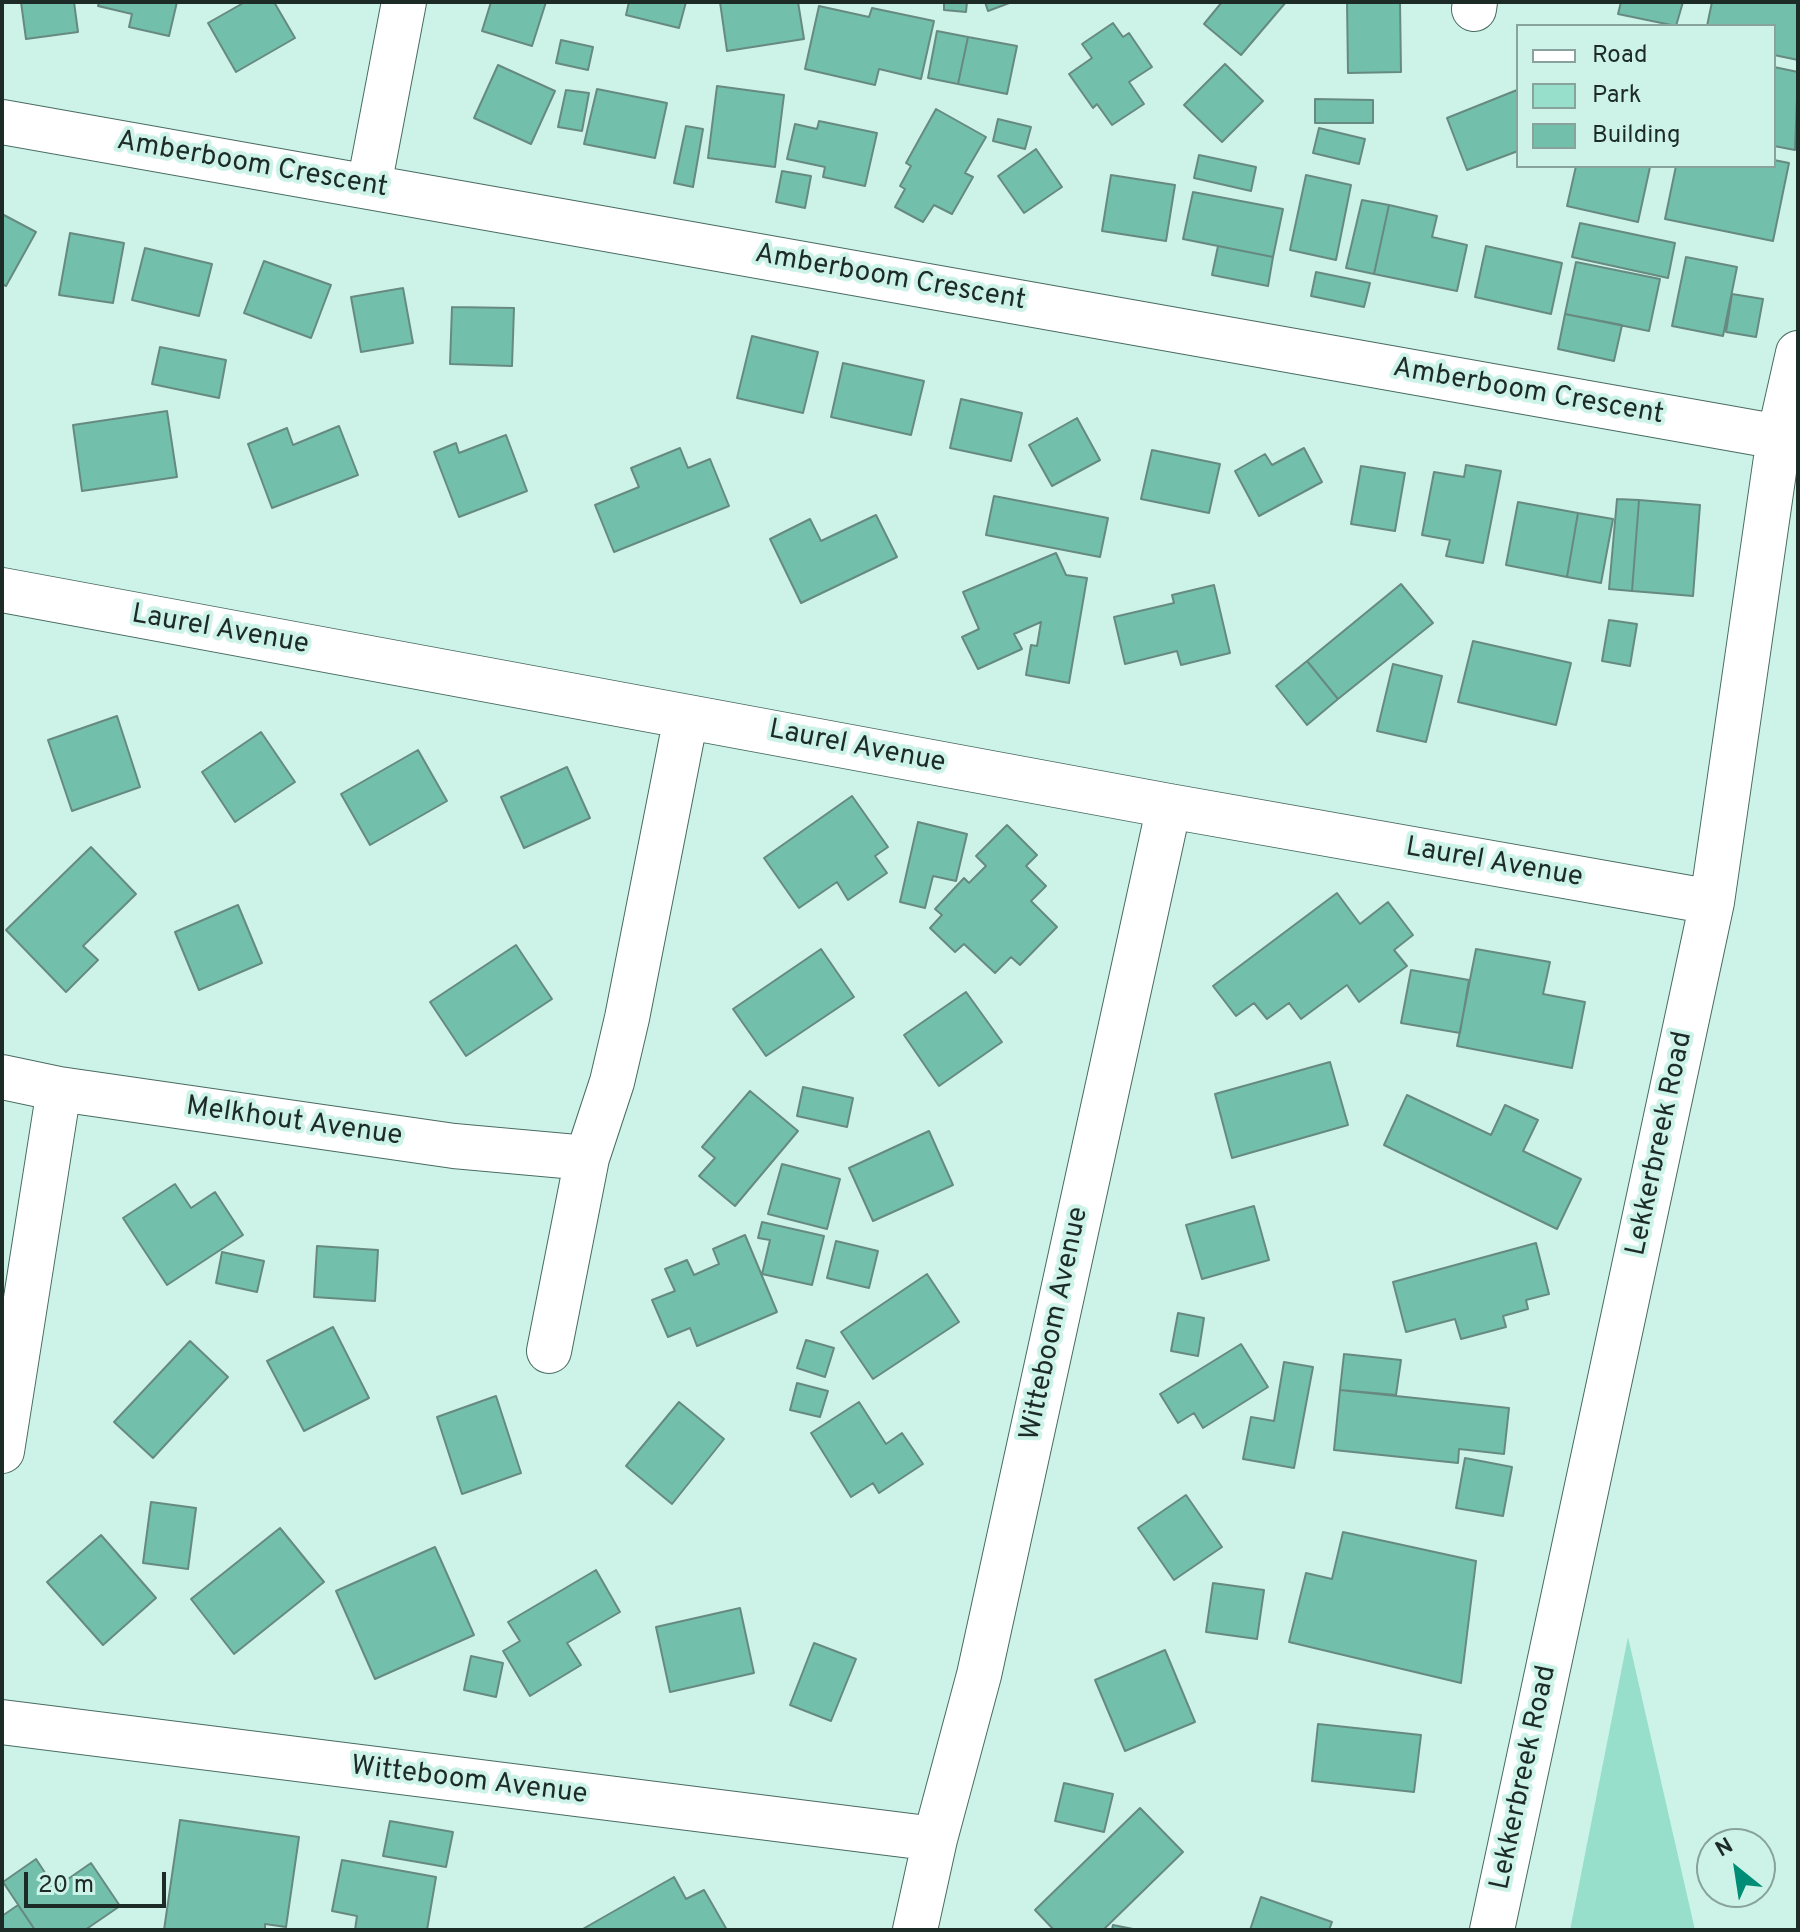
<!DOCTYPE html>
<style>
body{margin:0}
#map{position:relative;width:1800px;height:1932px;overflow:hidden;background:#cdf3e8;font-family:Overpass,sans-serif}
canvas{display:block}
.frame{position:absolute;inset:0;border:4px solid #1d2b27;pointer-events:none}
.legend{position:absolute;left:1516px;top:24px;width:260px;height:144px;box-sizing:border-box;background:#cdf3e8;border:2px solid #87a39b;margin:0;padding:10px 14px;list-style:none;font-size:24px;color:#1d2b27}
.legend li{display:flex;align-items:center;gap:16px;height:40px}
.legend b{width:40px;border:2px solid #87a39b}
.north{position:absolute;left:1696px;top:1828px;width:80px;height:80px;box-sizing:border-box;background:#cdf3e8;border:2px solid #87a39b;border-radius:50%;rotate:330deg;font-size:22px;font-weight:700;line-height:32px;text-align:center;color:#1d2b27}
.north::after{content:'';display:block;margin:auto;width:28px;height:36px;background:#008d76;clip-path:polygon(50% 0,100% 100%,50% 72%,0 100%)}
.scale{position:absolute;left:24px;top:1872px;width:142px;height:36px;box-sizing:border-box;border:4px solid #1d2b27;border-top:0;padding-left:10px;font-size:24px;line-height:28px;white-space:nowrap;color:#1d2b27;-webkit-text-stroke:6px #cdf3e8;paint-order:stroke}
</style>
<div id="map">
<canvas width="1800" height="1932"></canvas>
<div class="frame"></div>
<ul class="legend">
<li><b style="height:10px;background:#fff"></b>Road</li>
<li><b style="height:22px;background:#97decb"></b>Park</li>
<li><b style="height:22px;background:#72bfab"></b>Building</li>
</ul>
<div class="north">N</div>
<div class="scale">20 m</div>
</div>
<script>
const g = document.querySelector('canvas').getContext('2d');
g.lineJoin = 'round';
function fillPath(path, color) { g.fillStyle = color; g.fill(path, 'evenodd'); }
const poly = rows => new Path2D(rows.map(r => 'M' + r).join(''));
function stroke(path, color, width, dash) { g.strokeStyle = color; g.lineWidth = width; g.lineCap = dash ? 'butt' : 'round'; g.setLineDash(dash || []); g.stroke(path); }
function write(font, color, halo, rows, align = 'center') {
  g.font = font + ' Overpass,sans-serif'; g.lineWidth = 8; g.setLineDash([]); g.textBaseline = 'middle'; g.strokeStyle = halo; g.fillStyle = color; for (const [text, x, y, turn = 0] of rows) {
    g.save(); g.translate(x, y); g.rotate((+turn || 0) * Math.PI / 180); g.textAlign = isNaN(turn) ? turn : align; if (halo) g.strokeText(text, 0, 0); g.fillText(text, 0, 0); g.restore();
  }
}
fillPath(poly([
 [1628,1637,1695,1930,1570,1930]
]), '#97decb');
const building = poly([
 [21,2,74,2,78,32,26,39,21,2],
 [99,2,177,2,169,36,129,27,132,14,98,6,99,2],
 [245,2,274,2,295,38,236,72,208,23,245,2],
 [491,2,546,2,532,46,482,31,491,2],
 [629,2,686,2,679,28,626,15,629,2],
 [720,2,798,2,804,39,727,51,720,2],
 [944,2,967,2,966,12,944,10,944,2],
 [985,2,1012,2,988,11,985,2],
 [1222,2,1286,2,1241,55,1204,24,1222,2],
 [1347,2,1400,2,1401,72,1348,73,1347,2],
 [1621,2,1683,2,1676,26,1618,14,1621,2],
 [1712,2,1798,2,1798,60,1774,55,1774,26,1707,26,1712,2],
 [819,6,869,17,872,8,934,21,921,79,879,69,875,85,805,69,819,6],
 [1113,23,1123,37,1129,33,1152,67,1129,82,1144,104,1112,125,1097,104,1093,108,1069,74,1092,58,1082,44,1113,23],
 [937,31,968,37,958,84,928,78,937,31],
 [968,37,1017,46,1007,94,958,84,968,37],
 [561,40,593,47,588,70,556,63,561,40],
 [1225,64,1263,101,1222,142,1184,105,1225,64],
 [498,65,555,91,531,144,474,118,498,65],
 [1774,67,1798,72,1795,150,1774,146,1774,67],
 [717,86,784,95,775,167,708,158,717,86],
 [597,89,667,103,655,158,584,144,597,89],
 [566,90,589,93,582,131,558,127,566,90],
 [1517,90,1518,151,1467,170,1447,118,1517,90],
 [1315,99,1373,100,1373,123,1315,123,1315,99],
 [936,109,986,137,965,173,973,177,952,214,934,205,923,222,895,207,905,189,900,186,911,166,906,163,936,109],
 [998,119,1031,127,1025,149,993,141,998,119],
 [819,121,877,133,865,186,823,177,825,167,787,159,795,124,817,129,819,121],
 [686,126,703,129,693,187,674,183,686,126],
 [1319,128,1365,139,1359,164,1313,153,1319,128],
 [1036,149,1062,187,1024,213,998,176,1036,149],
 [1199,155,1256,167,1251,191,1194,178,1199,155],
 [1774,160,1789,163,1773,241,1665,219,1676,166,1774,166,1774,160],
 [1576,166,1650,167,1638,222,1567,206,1576,166],
 [782,171,811,176,805,208,776,202,782,171],
 [1111,175,1175,185,1166,241,1102,231,1111,175],
 [1306,175,1351,185,1336,260,1290,250,1306,175],
 [1193,192,1283,209,1273,257,1183,239,1193,192],
 [1362,200,1389,205,1374,274,1346,268,1362,200],
 [1389,205,1437,216,1432,237,1467,245,1457,291,1374,274,1389,205],
 [2,214,36,232,6,286,2,284,2,214],
 [1580,223,1675,243,1668,278,1572,257,1580,223],
 [70,233,124,243,113,303,59,295,70,233],
 [1218,246,1273,257,1268,286,1212,275,1218,246],
 [1486,246,1562,263,1551,314,1475,297,1486,246],
 [145,248,212,264,199,316,132,300,145,248],
 [1686,257,1737,267,1723,336,1672,326,1686,257],
 [264,261,331,285,311,338,244,313,264,261],
 [1576,262,1660,279,1649,331,1565,314,1576,262],
 [1316,272,1370,283,1364,307,1311,296,1316,272],
 [403,288,413,343,361,352,351,297,403,288],
 [1732,294,1763,299,1756,337,1726,332,1732,294],
 [452,307,514,308,512,366,450,364,452,307],
 [1565,314,1622,325,1614,361,1558,349,1565,314],
 [752,336,818,352,803,413,737,398,752,336],
 [160,347,226,360,219,398,152,384,160,347],
 [843,363,924,381,911,435,831,417,843,363],
 [961,399,1022,413,1011,461,950,448,961,399],
 [167,411,177,477,82,491,73,425,167,411],
 [1077,418,1100,460,1052,486,1029,445,1077,418],
 [339,426,358,475,272,508,248,444,287,428,293,445,339,426],
 [506,435,527,491,459,517,434,452,456,443,459,453,506,435],
 [680,448,688,468,710,459,729,506,614,552,595,505,639,487,631,468,680,448],
 [1304,448,1322,482,1259,516,1235,471,1265,454,1272,465,1304,448],
 [1152,450,1220,464,1209,513,1141,499,1152,450],
 [1466,465,1501,471,1483,563,1446,556,1450,540,1422,535,1434,472,1464,477,1466,465],
 [1361,466,1405,473,1395,531,1351,524,1361,466],
 [994,496,1108,518,1100,557,986,535,994,496],
 [1617,499,1639,500,1632,591,1609,589,1617,499],
 [1639,500,1700,505,1693,596,1632,591,1639,500],
 [1518,502,1578,513,1567,577,1506,565,1518,502],
 [1578,513,1613,519,1601,583,1567,577,1578,513],
 [876,515,897,557,801,603,770,539,810,519,821,541,876,515],
 [1056,553,1066,575,1087,578,1069,683,1026,675,1031,645,1037,646,1041,622,1014,634,1022,649,978,669,962,637,979,629,963,592,1056,553],
 [1401,584,1433,623,1338,699,1307,661,1401,584],
 [1214,585,1230,653,1181,665,1177,651,1125,664,1114,617,1174,603,1172,595,1214,585],
 [1609,620,1637,624,1630,666,1602,661,1609,620],
 [1473,641,1571,663,1556,725,1458,702,1473,641],
 [1307,661,1338,699,1307,725,1276,686,1307,661],
 [1393,664,1442,676,1426,742,1377,731,1393,664],
 [117,716,140,787,72,811,48,740,117,716],
 [261,732,295,782,235,822,202,772,261,732],
 [418,750,447,801,370,845,341,794,418,750],
 [567,767,590,818,524,848,501,797,567,767],
 [852,796,888,847,875,856,887,873,848,900,837,882,799,908,764,858,852,796],
 [918,822,967,834,956,881,933,876,925,908,900,902,918,822],
 [1007,825,1037,855,1026,866,1046,886,1031,901,1057,927,1020,965,1011,957,995,973,964,944,955,952,930,928,942,915,935,909,964,878,969,883,986,866,976,856,1007,825],
 [91,847,136,894,83,946,98,960,66,992,6,930,91,847],
 [1337,893,1360,924,1388,902,1413,935,1394,950,1407,966,1359,1002,1347,985,1301,1019,1289,1003,1267,1019,1254,1003,1236,1016,1213,986,1337,893],
 [238,905,262,963,199,990,175,932,238,905],
 [516,945,552,999,466,1056,430,1002,516,945],
 [821,949,854,997,766,1056,733,1009,821,949],
 [1476,949,1550,962,1543,994,1585,1002,1572,1068,1457,1046,1476,949],
 [1411,970,1469,980,1460,1033,1401,1023,1411,970],
 [966,992,1002,1042,939,1086,904,1035,966,992],
 [1330,1062,1348,1125,1232,1158,1215,1094,1330,1062],
 [803,1087,853,1098,847,1127,797,1116,803,1087],
 [750,1091,798,1131,735,1206,699,1176,715,1158,702,1147,750,1091],
 [1407,1095,1491,1135,1505,1105,1538,1120,1523,1151,1581,1179,1557,1229,1384,1145,1407,1095],
 [929,1131,953,1185,873,1221,849,1168,929,1131],
 [782,1164,840,1179,827,1229,768,1214,782,1164],
 [175,1184,191,1208,215,1192,243,1235,167,1285,123,1218,175,1184],
 [1254,1206,1269,1260,1202,1279,1186,1225,1254,1206],
 [762,1222,824,1236,812,1285,762,1274,770,1240,758,1238,762,1222],
 [745,1235,777,1312,697,1346,690,1328,668,1337,652,1300,675,1291,665,1269,687,1260,694,1275,719,1264,713,1249,745,1235],
 [836,1241,878,1251,869,1288,827,1278,836,1241],
 [1536,1243,1549,1294,1526,1300,1528,1309,1503,1316,1506,1327,1461,1339,1455,1319,1406,1332,1393,1282,1536,1243],
 [317,1246,378,1250,375,1301,314,1297,317,1246],
 [222,1252,264,1261,257,1292,216,1283,222,1252],
 [927,1274,959,1322,873,1379,841,1332,927,1274],
 [1178,1313,1204,1318,1198,1356,1171,1351,1178,1313],
 [333,1327,369,1398,304,1431,267,1361,333,1327],
 [806,1340,834,1348,825,1377,797,1368,806,1340],
 [190,1341,228,1377,153,1458,114,1422,190,1341],
 [1241,1344,1268,1387,1203,1428,1194,1413,1178,1423,1160,1394,1241,1344],
 [1344,1354,1401,1360,1396,1395,1340,1390,1344,1354],
 [1284,1362,1313,1367,1294,1468,1243,1459,1251,1417,1274,1421,1284,1362],
 [797,1383,828,1391,820,1417,790,1410,797,1383],
 [1340,1390,1509,1408,1504,1454,1459,1449,1458,1463,1334,1450,1340,1390],
 [496,1396,521,1473,462,1494,437,1417,496,1396],
 [679,1402,724,1439,672,1504,626,1466,679,1402],
 [859,1402,886,1444,902,1433,923,1464,879,1493,873,1483,851,1497,811,1433,859,1402],
 [1465,1458,1512,1467,1503,1516,1456,1508,1465,1458],
 [1186,1495,1222,1547,1174,1580,1138,1528,1186,1495],
 [151,1502,196,1508,188,1569,143,1563,151,1502],
 [280,1528,324,1582,234,1654,191,1599,280,1528],
 [1343,1532,1476,1561,1461,1683,1289,1642,1306,1573,1332,1579,1343,1532],
 [101,1535,156,1598,103,1645,47,1582,101,1535],
 [435,1547,474,1635,375,1679,336,1591,435,1547],
 [596,1570,620,1612,567,1643,581,1665,530,1696,503,1651,520,1641,508,1622,596,1570],
 [1213,1583,1264,1590,1257,1639,1206,1632,1213,1583],
 [740,1608,754,1673,670,1692,656,1627,740,1608],
 [814,1643,856,1659,831,1721,790,1705,814,1643],
 [1165,1650,1195,1722,1125,1751,1095,1680,1165,1650],
 [471,1656,503,1663,496,1697,464,1690,471,1656],
 [1318,1724,1421,1735,1414,1792,1312,1781,1318,1724],
 [1064,1783,1113,1794,1104,1832,1055,1821,1064,1783],
 [1140,1808,1183,1852,1103,1930,1054,1930,1035,1910,1140,1808],
 [180,1820,299,1837,286,1927,265,1924,265,1930,164,1930,180,1820],
 [390,1821,453,1832,446,1867,383,1856,390,1821],
 [36,1859,55,1888,91,1863,120,1906,85,1930,35,1930,3,1882,36,1859],
 [342,1860,436,1877,427,1930,355,1930,357,1916,332,1911,342,1860],
 [674,1877,686,1899,704,1890,727,1930,581,1930,674,1877],
 [1261,1897,1332,1922,1329,1930,1250,1930,1261,1897],
 [18,1905,35,1930,2,1930,2,1916,18,1905],
 [1113,1925,1138,1930,1112,1930,1113,1925]
]);
fillPath(building, '#72bfab');
stroke(building, '#678a80', 2);
const minor = poly([
 [1474,9,1475,2],
 [2,122,1779,437],
 [369,186,404,2],
 [2,590,1169,806,1712,902],
 [2,1077,59,1089,454,1146,587,1158,612,1082,627,1018,686,717],
 [549,1351,587,1158],
 [2,1451,59,1089],
 [2,1722,935,1839,979,1675,1169,806],
 [915,1930,935,1839],
 [1492,1930,1712,902,1779,437,1798,353]
]);
stroke(minor, '#496b61', 46);
stroke(minor, '#fff', 44);
write('28px', '#1d2b27', '#cdf3e8', [
 ["Amberboom Crescent",252,166,10],
 ["Amberboom Crescent",890,279,10],
 ["Amberboom Crescent",1528,393,10],
 ["Laurel Avenue",220,631,10],
 ["Laurel Avenue",857,748,11],
 ["Laurel Avenue",1494,864,10],
 ["Melkhout Avenue",294,1123,8],
 ["Lekkerbreek Road",1661,1144,-78],
 ["Witteboom Avenue",1056,1324,-78],
 ["Lekkerbreek Road",1525,1778,-78],
 ["Witteboom Avenue",469,1782,7]
]);
</script>
